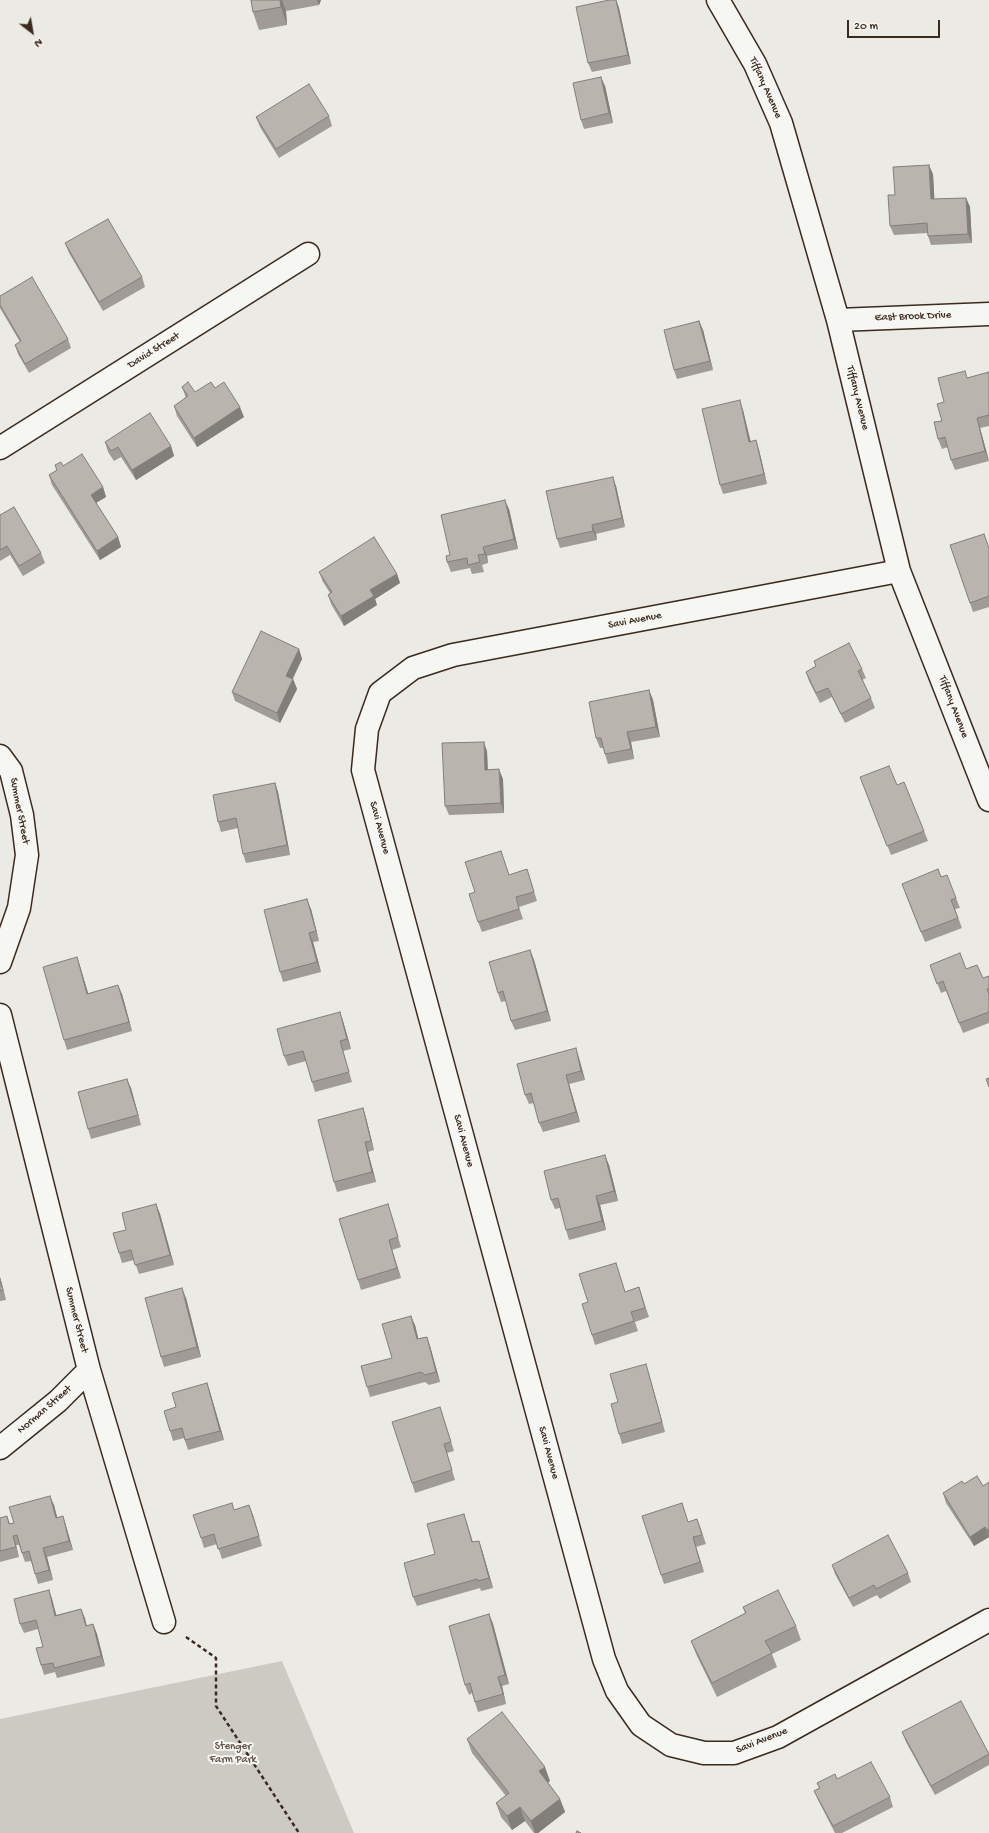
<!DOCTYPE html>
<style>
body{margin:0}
#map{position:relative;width:989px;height:1833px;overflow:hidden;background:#ebeae5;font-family:"Gochi Hand",sans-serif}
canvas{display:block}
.north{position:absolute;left:12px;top:12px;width:40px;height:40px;-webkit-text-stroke:3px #f6f6f2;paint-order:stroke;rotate:149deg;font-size:11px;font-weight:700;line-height:16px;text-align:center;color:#3b2a1e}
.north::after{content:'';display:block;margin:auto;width:14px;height:18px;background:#3b2a1e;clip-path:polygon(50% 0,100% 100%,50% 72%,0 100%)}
.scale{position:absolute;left:847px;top:20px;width:93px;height:18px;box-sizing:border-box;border:2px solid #3b2a1e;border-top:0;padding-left:5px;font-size:12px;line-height:14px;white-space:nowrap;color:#3b2a1e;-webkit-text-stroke:3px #f6f6f2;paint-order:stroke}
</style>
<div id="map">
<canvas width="989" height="1833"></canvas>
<div class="north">N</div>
<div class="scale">20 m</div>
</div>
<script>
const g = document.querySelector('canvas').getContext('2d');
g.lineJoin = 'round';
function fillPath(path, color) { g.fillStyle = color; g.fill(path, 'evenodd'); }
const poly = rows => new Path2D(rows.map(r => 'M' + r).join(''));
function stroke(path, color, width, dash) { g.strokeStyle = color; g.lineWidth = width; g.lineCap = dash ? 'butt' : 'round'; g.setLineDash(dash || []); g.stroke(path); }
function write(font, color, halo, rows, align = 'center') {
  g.font = font + ' "Gochi Hand",sans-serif'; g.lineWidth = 4; g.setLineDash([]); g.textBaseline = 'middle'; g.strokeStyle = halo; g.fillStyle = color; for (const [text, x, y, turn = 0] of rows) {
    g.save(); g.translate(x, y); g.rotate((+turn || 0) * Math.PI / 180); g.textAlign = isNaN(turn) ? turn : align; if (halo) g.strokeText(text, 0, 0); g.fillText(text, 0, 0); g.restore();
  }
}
fillPath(poly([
 [282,1661,354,1833,0,1833,0,1719]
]), '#cdcac4');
const street = poly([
 [718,0,755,64,781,123,838,320,899,571,989,800],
 [838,320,989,314],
 [0,448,308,254],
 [899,571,453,655,413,668,380,693,367,729,363,770,604,1659,617,1691,641,1725,671,1745,704,1753,734,1753,778,1737,989,1620],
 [0,756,11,771,22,815,27,855,19,908,0,962],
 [0,1015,89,1370,164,1622],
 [0,1448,58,1401,89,1370]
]);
stroke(street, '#3b2a1e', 25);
stroke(poly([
 [186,1637,216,1658,216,1706,299,1833]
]), '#3b2a1e', 2.5, [4, 3]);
stroke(street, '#f6f6f2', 22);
fillPath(poly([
 [251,0,321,0,319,5,286,11,287,25,259,30,253,12],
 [616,0,619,8,631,64,592,72,588,63],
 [605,86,613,123,584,129,581,120],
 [329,116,332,126,279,158,260,127,256,117],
 [933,174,934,199,966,198,970,207,972,243,931,245,928,236,928,233,894,235,890,226,895,195],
 [65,243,142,277,145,287,103,311,69,253],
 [0,296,68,339,71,348,29,373,18,354,15,345,20,342,0,308],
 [699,321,703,330,713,370,677,379,674,370],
 [989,372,989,426,980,428,989,461,955,470,951,460,948,447,942,449,938,439,944,402,968,378],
 [182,387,195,392,215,388,244,417,197,447,177,416,174,406,186,398],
 [743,410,750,442,756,440,759,450,767,484,723,494,720,485],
 [105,442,171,446,174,456,136,480,121,457,114,461,108,452],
 [55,465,63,466,103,487,106,497,96,503,118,537,121,547,100,560,52,485,49,475,57,470],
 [616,486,625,527,596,534,597,540,560,548,557,539],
 [509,509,518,549,487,556,488,563,482,565,484,572,472,574,470,568,451,572,447,562,450,555],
 [0,515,41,553,45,563,23,576,10,555,0,561],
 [950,545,989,548,989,607,973,612],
 [319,572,397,574,400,583,375,599,377,605,344,626,331,604,328,595,330,593,323,582],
 [299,649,302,659,293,679,297,689,280,723,235,701,232,692],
 [814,661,862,669,866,678,862,680,871,698,875,708,845,723,832,697,820,703,809,681,806,672,816,667],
 [649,690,653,700,660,737,631,742,634,759,608,764,605,754,603,748,600,748,596,738],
 [487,751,488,770,503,779,504,813,449,815,445,806],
 [860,777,924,831,928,841,891,855],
 [275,783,278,792,290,855,246,863,243,854,238,828,221,832,218,822],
 [504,860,509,875,527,869,537,901,519,907,523,919,482,932,478,922,475,892],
 [941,877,956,898,960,908,955,909,962,928,925,942,905,893],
 [311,909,319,941,313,942,321,972,283,982,280,972],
 [530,950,534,960,551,1021,515,1030,511,1021,506,1001,501,1002,498,993],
 [77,957,80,966,88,993,122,994,132,1031,67,1050,64,1040],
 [930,965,966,969,983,978,989,976,989,1023,963,1033,946,991,941,993],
 [340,1012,343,1021,351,1049,343,1051,352,1082,315,1092,312,1082,306,1061,288,1066,284,1056],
 [579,1058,585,1080,569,1084,580,1122,543,1132,539,1123,534,1103,529,1104,525,1095],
 [131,1088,141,1125,91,1139,88,1129],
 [363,1108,366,1118,374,1150,368,1152,376,1182,337,1192,334,1182],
 [609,1165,618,1201,600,1205,606,1230,569,1240,566,1230,560,1208,555,1209,551,1200],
 [156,1204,160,1214,174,1265,139,1274,134,1260,122,1263,119,1253,126,1230],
 [388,1204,401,1247,392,1250,401,1278,361,1290,358,1280],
 [619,1272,625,1292,639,1287,649,1317,635,1322,638,1331,595,1345,592,1335,588,1302],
 [0,1277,6,1300,0,1301],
 [186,1298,201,1357,164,1367,161,1357],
 [415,1325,418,1339,427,1337,430,1346,440,1382,429,1385,425,1382,370,1397,367,1387,392,1358],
 [649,1374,665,1432,622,1444,619,1434,618,1402],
 [207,1383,210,1392,224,1440,188,1450,184,1438,173,1441,170,1431,176,1407],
 [440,1407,454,1451,447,1453,455,1480,415,1493,412,1483],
 [989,1482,989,1537,974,1546,946,1503,943,1493,964,1484,983,1486],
 [682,1503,688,1522,697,1519,701,1529,706,1544,696,1547,704,1572,664,1584,661,1575],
 [54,1505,57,1518,63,1516,66,1526,73,1550,47,1557,53,1580,38,1584,35,1574,31,1561,25,1562,19,1545,16,1545,19,1557,0,1562,0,1518,7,1516,10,1524,14,1523],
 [235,1510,253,1515,262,1546,222,1559,217,1544,204,1548,201,1538],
 [467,1523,473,1542,479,1541,482,1550,493,1588,481,1591,480,1588,417,1606,413,1597,435,1554],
 [832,1565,908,1573,911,1582,880,1599,877,1595,853,1607,835,1574],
 [49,1590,52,1599,56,1615,81,1609,87,1626,93,1624,97,1634,105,1666,57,1678,55,1672,44,1675,41,1665,43,1647,38,1629,24,1633,20,1624],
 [743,1607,796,1626,801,1640,772,1654,777,1667,717,1697,696,1654,691,1641,745,1613],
 [489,1614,493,1624,509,1684,502,1686,506,1704,478,1712,472,1693,469,1695,465,1685],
 [902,1732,989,1753,989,1765,935,1795,906,1742],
 [467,1739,550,1781,548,1782,560,1799,565,1812,538,1833,534,1833,525,1821,512,1830,501,1817,496,1803,506,1796,472,1753],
 [837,1779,890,1797,893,1807,842,1833,835,1833,818,1800,814,1791,819,1788,817,1783]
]), '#a09b96');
fillPath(poly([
 [280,0,282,0,286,11,287,25,281,7],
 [317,0,321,0,319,5],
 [616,0,619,8,631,64,628,55],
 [601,77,605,86,613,123,609,113],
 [929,165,933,174,935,209,931,199],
 [966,198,970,207,972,243,968,234],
 [699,321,703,330,713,370,710,361],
 [740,400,743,410,753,451,749,442],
 [240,407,244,417,197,447,194,438],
 [977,418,980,428,989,461,985,451],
 [756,440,759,450,767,484,764,474],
 [171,446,174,456,136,480,132,470],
 [613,477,616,486,625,527,622,518],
 [103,487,106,497,94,504,91,495],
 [505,500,509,509,518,549,514,539],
 [592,525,596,534,597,540,593,531],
 [118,537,121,547,100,560,97,551],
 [483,547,487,556,488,563,485,554],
 [397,574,400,583,375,599,377,605,344,626,341,616,370,590],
 [299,649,302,659,289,685,286,676],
 [293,679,297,689,280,723,277,713],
 [649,690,653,700,660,737,656,727],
 [627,732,631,742,634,759,631,749],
 [484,742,487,751,488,780,485,770],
 [499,769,503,779,504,813,501,803],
 [275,783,278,792,290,855,287,845],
 [307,899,311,909,319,941,316,931],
 [309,933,313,942,321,972,317,962],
 [530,950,534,960,551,1021,547,1011],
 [77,957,80,966,91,1003,87,994],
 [118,985,122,994,132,1031,129,1022],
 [340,1012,343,1021,351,1049,347,1039],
 [576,1048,579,1058,585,1080,581,1071],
 [566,1075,569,1084,580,1122,576,1112],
 [127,1079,131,1088,141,1125,138,1115],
 [363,1108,366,1118,374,1150,371,1141],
 [365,1142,368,1152,376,1182,372,1172],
 [605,1155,609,1165,618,1201,614,1191],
 [596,1196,600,1205,606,1230,602,1221],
 [156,1204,160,1214,174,1265,170,1255],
 [389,1240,392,1250,401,1278,397,1268],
 [0,1277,6,1300,0,1280],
 [182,1288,186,1298,201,1357,197,1347],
 [411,1316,415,1325,421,1349,417,1339],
 [427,1337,430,1346,440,1382,436,1372],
 [646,1364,649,1374,665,1432,662,1422],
 [207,1383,210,1392,224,1440,220,1431],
 [50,1496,54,1505,60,1528,56,1518],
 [249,1505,253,1515,262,1546,259,1536],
 [63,1516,66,1526,73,1550,69,1541],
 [985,1527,989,1537,974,1546,970,1537],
 [989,1529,989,1536,987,1530],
 [13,1536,16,1545,19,1557,16,1547],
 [693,1537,696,1547,704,1572,700,1562],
 [479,1541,482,1550,493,1588,489,1578],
 [43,1548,47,1557,53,1580,49,1570],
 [49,1590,52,1599,59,1625,55,1616],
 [81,1609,85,1618,89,1636,86,1626],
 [489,1614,493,1624,509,1684,505,1675],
 [93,1624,97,1634,105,1666,101,1656],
 [498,1677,502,1686,506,1704,503,1694],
 [545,1767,550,1781,544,1785,539,1771],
 [560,1799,565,1812,538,1833,535,1833,531,1821],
 [520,1807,525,1821,512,1830,507,1816]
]), '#827e7a');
const building = poly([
 [251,0,280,0,281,7,253,12,251,0],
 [609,0,616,0,628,55,588,63,576,7,609,0],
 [601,77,609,113,581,120,573,83,601,77],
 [309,84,329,116,276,149,256,117,309,84],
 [929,165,931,199,966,198,968,234,928,236,927,223,890,226,888,195,895,195,893,167,929,165],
 [108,219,142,277,99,302,65,243,108,219],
 [32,277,68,339,25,364,15,345,21,341,0,305,0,296,32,277],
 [699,321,710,361,674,370,664,330,699,321],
 [965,371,967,378,989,372,989,415,977,418,985,451,951,460,945,437,938,439,934,422,942,421,937,404,944,402,938,378,965,371],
 [188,382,195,392,211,382,215,388,224,382,240,407,194,438,174,406,188,396,182,387,188,382],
 [740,400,749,442,756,440,764,474,720,485,702,409,740,400],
 [150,413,171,446,132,470,118,447,111,451,105,442,150,413],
 [82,454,103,487,91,495,118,537,97,551,49,475,57,470,55,465,61,462,63,466,82,454],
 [613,477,622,518,592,525,593,531,557,539,546,491,613,477],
 [505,500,514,539,483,547,485,554,478,555,480,562,468,565,467,558,447,562,446,556,450,555,441,515,505,500],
 [14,507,41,553,19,566,7,546,0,550,0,515,14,507],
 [984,534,989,548,989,596,970,603,950,545,984,534],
 [374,537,397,574,370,590,374,596,341,616,328,595,332,592,319,572,374,537],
 [261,631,299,649,286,676,293,679,277,713,232,692,261,631],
 [849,643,862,669,858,671,871,698,841,714,828,688,816,693,806,672,816,666,814,661,849,643],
 [649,690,656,727,627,732,631,749,605,754,601,738,596,738,589,702,649,690],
 [484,742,485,770,499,769,501,803,445,806,442,743,484,742],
 [889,766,897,785,904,782,924,831,887,846,860,777,889,766],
 [275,783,287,845,243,854,236,818,218,822,213,795,275,783],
 [501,851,509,875,527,869,534,892,516,897,519,909,478,922,469,894,475,892,465,862,501,851],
 [938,869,941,877,947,875,956,898,951,900,958,918,921,932,902,884,938,869],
 [307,899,316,931,309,933,317,962,280,972,264,910,307,899],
 [530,950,547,1011,511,1021,503,991,498,993,489,962,530,950],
 [960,953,966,969,977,965,983,978,989,976,989,989,987,989,989,994,989,1012,959,1023,943,981,937,984,930,965,960,953],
 [77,957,87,994,118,985,129,1022,64,1040,43,967,77,957],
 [340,1012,347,1039,340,1041,349,1072,312,1082,303,1051,284,1056,277,1029,340,1012],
 [576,1048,581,1071,566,1075,576,1112,539,1123,531,1093,525,1095,517,1064,576,1048],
 [989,1078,989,1087,986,1079,989,1078],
 [127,1079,138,1115,88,1129,78,1092,127,1079],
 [363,1108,371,1141,365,1142,372,1172,334,1182,318,1120,363,1108],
 [605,1155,614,1191,596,1196,602,1221,566,1230,558,1198,551,1200,544,1171,605,1155],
 [156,1204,170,1255,135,1265,131,1250,119,1253,113,1233,126,1230,122,1213,156,1204],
 [388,1204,398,1237,389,1240,397,1268,358,1280,339,1219,388,1204],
 [616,1263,625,1292,639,1287,645,1308,631,1312,634,1321,592,1335,582,1304,588,1302,579,1274,616,1263],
 [0,1280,3,1290,0,1291,0,1280],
 [182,1288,197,1347,161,1357,145,1298,182,1288],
 [411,1316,417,1339,427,1337,436,1372,425,1375,421,1372,367,1387,361,1366,392,1358,382,1324,411,1316],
 [646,1364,662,1422,619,1434,611,1404,618,1402,610,1374,646,1364],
 [207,1383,220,1431,185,1440,182,1428,170,1431,164,1411,176,1407,172,1393,207,1383],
 [440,1407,451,1442,444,1444,452,1470,412,1483,392,1422,440,1407],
 [977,1476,983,1486,989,1482,989,1529,987,1530,985,1527,970,1537,943,1493,962,1481,964,1484,977,1476],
 [50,1496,56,1518,63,1516,69,1541,43,1548,49,1570,35,1574,29,1551,22,1553,17,1535,13,1536,16,1547,0,1551,0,1518,7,1516,9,1524,14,1523,9,1507,50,1496],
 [232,1503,234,1510,249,1505,259,1536,218,1549,214,1534,201,1538,193,1515,232,1503],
 [682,1503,688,1522,697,1519,702,1535,693,1537,700,1562,661,1575,642,1516,682,1503],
 [464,1514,472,1542,479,1541,489,1578,478,1581,477,1579,413,1597,404,1563,435,1554,427,1524,464,1514],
 [888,1535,908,1573,876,1589,874,1585,849,1598,832,1565,888,1535],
 [49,1590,55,1616,81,1609,86,1626,93,1624,101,1656,54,1668,53,1663,41,1665,36,1648,43,1647,36,1620,20,1624,14,1599,49,1590],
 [778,1590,796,1626,765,1641,772,1653,712,1683,691,1641,746,1613,743,1607,778,1590],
 [489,1614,505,1675,498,1677,503,1694,475,1702,470,1683,465,1685,449,1626,489,1614],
 [961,1701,989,1754,931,1786,902,1732,961,1701],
 [502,1712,545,1767,539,1771,560,1799,531,1821,520,1807,507,1816,496,1803,509,1793,467,1739,502,1712],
 [871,1762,890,1797,833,1826,814,1791,820,1788,817,1783,835,1774,837,1779,871,1762],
 [577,1831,581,1833,576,1833,577,1831]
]);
fillPath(building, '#bab4ae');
stroke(building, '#827e7a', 1);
write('11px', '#3b2a1e', '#f6f6f2', [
 ["Tiffany Avenue",765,88,66],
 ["East Brook Drive",913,317,-2],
 ["David Street",154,351,-32],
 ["Tiffany Avenue",857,398,76],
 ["Savi Avenue",635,621,-11],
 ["Tiffany Avenue",953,707,69],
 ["Summer Street",19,811,79],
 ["Savi Avenue",379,828,75],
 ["Savi Avenue",463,1141,75],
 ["Summer Street",76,1320,76],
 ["Norman Street",45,1410,-41],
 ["Savi Avenue",548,1453,75],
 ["Savi Avenue",762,1741,-22]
]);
write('11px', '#605248', '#f6f6f2', [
 ["Stenger",233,1747],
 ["Farm Park",233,1760]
]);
</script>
